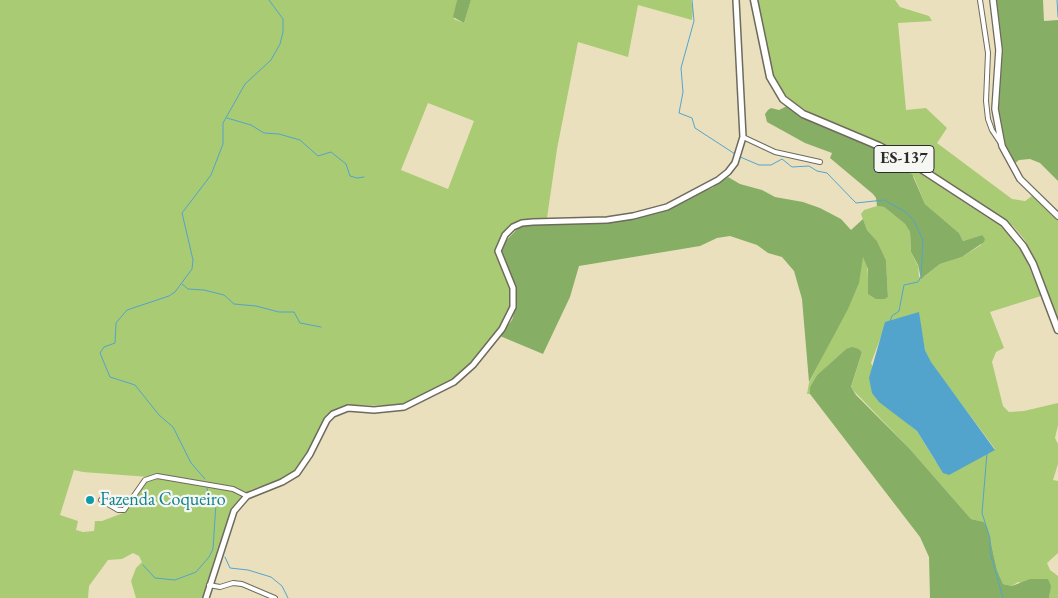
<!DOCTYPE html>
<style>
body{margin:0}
canvas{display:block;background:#eae0be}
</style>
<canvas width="1058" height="598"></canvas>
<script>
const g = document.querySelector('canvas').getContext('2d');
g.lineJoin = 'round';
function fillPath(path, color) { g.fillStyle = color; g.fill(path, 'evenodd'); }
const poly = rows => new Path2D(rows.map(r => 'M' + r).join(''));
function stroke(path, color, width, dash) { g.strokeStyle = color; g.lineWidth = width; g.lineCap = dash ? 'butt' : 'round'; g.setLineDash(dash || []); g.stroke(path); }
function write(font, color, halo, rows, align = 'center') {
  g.font = font + ' "EB Garamond",serif'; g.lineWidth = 4.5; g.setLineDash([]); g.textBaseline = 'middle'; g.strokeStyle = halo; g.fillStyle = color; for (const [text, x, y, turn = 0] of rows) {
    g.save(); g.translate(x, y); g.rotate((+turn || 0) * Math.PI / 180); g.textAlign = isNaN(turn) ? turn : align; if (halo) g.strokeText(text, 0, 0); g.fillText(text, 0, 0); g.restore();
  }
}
fillPath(poly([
 [0,0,457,0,454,19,464,23,471,0,691,0,693,10,692,20,638,5,628,57,578,42,557,149,547,218,526,220,503,234,498,243,498,259,511,287,513,303,507,318,471,365,457,377,436,390,399,406,349,405,340,407,333,411,299,468,287,477,250,490,235,504,204,598,136,598,131,581,136,568,142,562,139,556,133,553,122,559,108,560,89,586,88,598,0,598],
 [428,103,474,121,448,189,401,170],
 [74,470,83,472,149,477,123,513,102,521,95,521,94,531,83,532,76,530,78,521,60,515],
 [757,0,895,0,900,7,929,16,932,21,898,23,906,110,926,108,947,128,937,143,1012,199,1025,201,1032,196,1058,219,1058,323,1034,257,1024,239,1013,226,952,184,901,153,821,118,798,106,787,97,776,82,769,60],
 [896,158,1002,227,1023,252,1038,288,1041,296,990,312,1004,348,996,352,992,362,1003,406,1009,412,1024,411,1058,403,1058,425,1055,438,1058,444,1058,464,1053,480,1058,481,1058,553,1047,563,1050,570,1058,576,1058,598,1049,598,1050,591,1018,582,1012,586,1003,584,997,570,988,529,984,522,971,519,909,448,851,388,862,352,859,349,846,349,817,375,810,387,810,394,807,394,809,383,857,287,863,255,867,263,868,277,885,299,888,297,886,260,877,241,867,230,861,214,864,210,877,206,884,207,905,224,910,232,911,252,918,266,919,277,924,277,940,264,962,257,981,245,982,235,963,241,959,233,925,204,914,177,903,171,890,173],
 [882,334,922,334,925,350,931,363,995,449,936,462,917,431,902,419,871,363]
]), '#a9cb73');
fillPath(poly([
 [457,0,471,0,464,23,453,17],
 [994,0,1043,0,1044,21,1058,20,1058,181,1040,163,1030,159,1019,160,1014,164,1005,144,998,116,1001,58],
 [787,106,896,158,890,173,903,171,912,174,925,204,959,233,963,241,982,235,985,239,984,242,962,257,940,264,921,279,918,265,911,252,910,232,905,224,884,207,877,206,876,198,873,194,830,158,832,153,805,143,767,122,765,114,768,110,771,108,779,110],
 [728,177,740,184,762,190,775,197,803,202,820,208,841,219,851,230,863,219,867,230,877,241,886,260,888,297,885,299,876,299,868,294,868,269,863,257,859,283,848,309,809,382,802,299,794,271,782,257,768,253,757,245,730,236,717,238,700,246,579,266,570,297,543,354,500,336,512,320,517,303,516,289,501,252,501,246,520,226,628,219,712,188],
 [852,347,859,349,862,352,851,387,856,395,909,448,971,519,984,522,988,529,997,570,1003,584,1012,586,1030,579,1048,579,1051,586,1049,598,930,598,929,557,920,537,810,394,810,387,817,375,846,349]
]), '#86af65');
fillPath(poly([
 [919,312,925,350,931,362,995,450,949,475,943,473,917,431,879,402,872,393,869,378,885,322]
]), '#53a4cd');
stroke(poly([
 [692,0,694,21,681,68,683,92,679,113,692,118,695,128,735,154],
 [1057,0,1058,17],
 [227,118,251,125,264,133,279,134,300,140,318,156,331,152,346,164,350,176,357,178,364,177],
 [738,156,759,165,771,165,782,159,792,167,809,166,817,171,827,173,856,203,884,200,907,213,914,221,923,240,921,277,918,282,904,285,899,311,892,316,890,321],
 [182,284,188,289,204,290,224,295,234,304,256,306,279,312,294,312,300,323,321,327],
 [987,453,982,513,990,538,990,552,1003,598],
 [205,479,191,463,173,427,159,415,135,385,110,377,100,353,104,347,115,343,116,323,127,310,169,296,175,292,192,269,193,260,182,213,211,175,223,144,223,123,245,84,271,60,280,44,283,32,283,19,269,0],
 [225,557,230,568,248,570,271,577,282,586,288,598],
 [143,565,155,578,175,580,196,572,209,557,213,549,216,503,209,497,207,488]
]), '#53a4cd', 1);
const minor = poly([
 [980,0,988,53,986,101,988,119,992,130,1000,142],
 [743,137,775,152,820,162],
 [101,500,118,510,124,510,145,480,157,476,233,489,247,496],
 [209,585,220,587,233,583,242,584,275,598]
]);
const tertiary = poly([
 [206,598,234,511,247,496,282,482,297,473,310,454,327,420,333,414,348,408,374,410,404,407,454,382,473,365,502,329,513,307,513,288,498,251,505,235,513,227,522,223,533,222,607,220,633,216,667,207,718,180,728,172,735,163,743,137,736,0]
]);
const secondary = poly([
 [993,0,999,50,995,109,1002,146,1020,179,1058,216]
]);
const primary = poly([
 [754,0,770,77,783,99,803,114,879,146,915,165,1004,223,1023,246,1033,264,1058,330]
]);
stroke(minor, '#6e6a5e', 6);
stroke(tertiary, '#6e6a5e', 8);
stroke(secondary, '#6e6a5e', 8);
stroke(primary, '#6e6a5e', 9);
stroke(minor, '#fff', 4);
stroke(tertiary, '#fff', 5);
stroke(secondary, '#fff', 5.5);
stroke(primary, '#fff', 6);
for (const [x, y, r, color] of [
 [90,500,5,"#0f9aa8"]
]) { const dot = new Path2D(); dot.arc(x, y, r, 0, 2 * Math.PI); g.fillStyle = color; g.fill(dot); stroke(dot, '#f6f6f2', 2); }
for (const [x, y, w] of [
 [904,159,60]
]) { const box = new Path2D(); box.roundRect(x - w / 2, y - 13.5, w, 27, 4); g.fillStyle = '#f6f6f2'; g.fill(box); stroke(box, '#2b2b2b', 1); }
write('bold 16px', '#2b2b2b', null, [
 ["ES-137",904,159]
]);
write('18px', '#0d838f', '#f6f6f2', [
 ["Fazenda Coqueiro",100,500]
], 'left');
</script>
